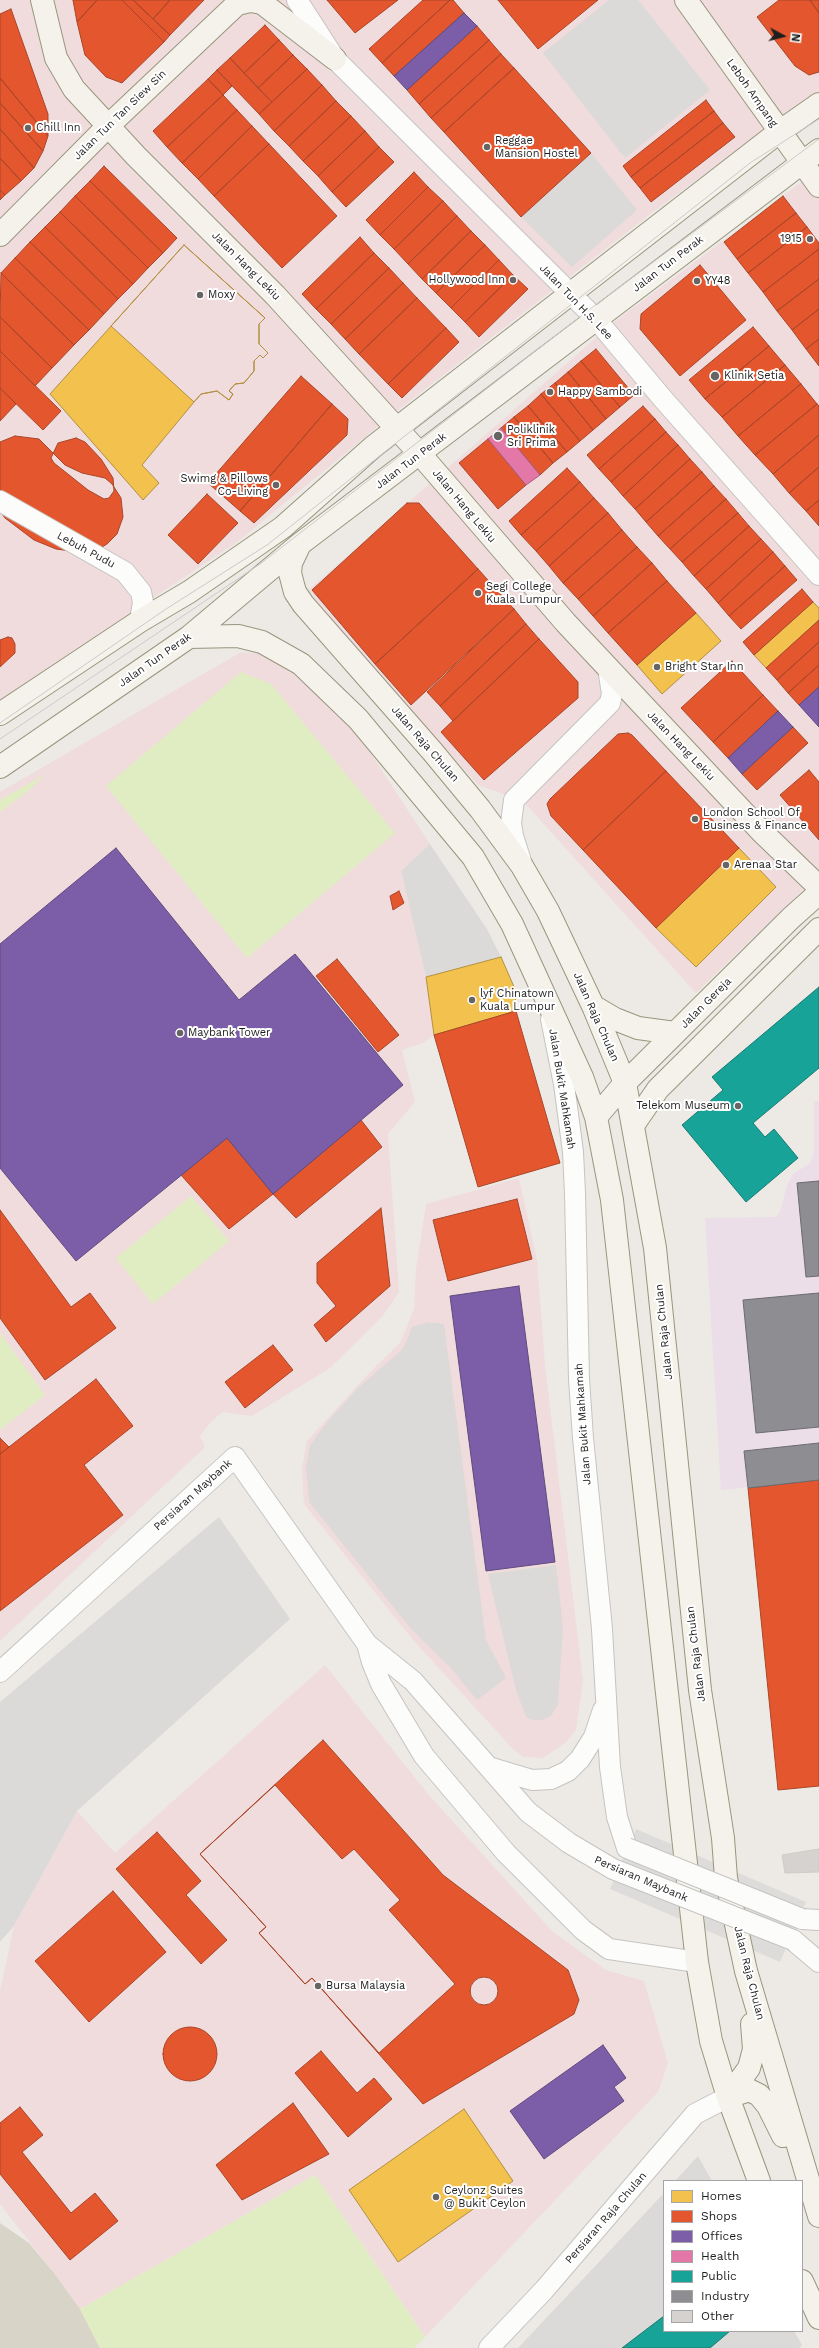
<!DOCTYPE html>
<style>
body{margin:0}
#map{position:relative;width:819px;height:2348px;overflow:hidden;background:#edeae6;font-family:"Work Sans",sans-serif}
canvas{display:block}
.legend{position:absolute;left:663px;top:2180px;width:140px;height:152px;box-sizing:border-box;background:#fff;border:1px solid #a5a5a5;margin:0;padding:5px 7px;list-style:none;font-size:12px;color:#1e1e1e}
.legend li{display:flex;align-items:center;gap:8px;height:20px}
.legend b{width:20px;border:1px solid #a5a5a5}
.north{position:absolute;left:763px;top:16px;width:40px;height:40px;-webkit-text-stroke:3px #fff;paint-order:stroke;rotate:97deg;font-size:11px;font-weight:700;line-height:16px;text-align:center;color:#1e1e1e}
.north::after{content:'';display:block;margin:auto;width:14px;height:18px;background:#1e1e1e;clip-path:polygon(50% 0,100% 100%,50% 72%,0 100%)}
</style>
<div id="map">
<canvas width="819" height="2348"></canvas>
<ul class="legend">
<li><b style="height:11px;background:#f2c14e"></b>Homes</li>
<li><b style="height:11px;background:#e4572e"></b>Shops</li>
<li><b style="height:11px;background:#7b5ea7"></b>Offices</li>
<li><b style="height:11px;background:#e377a8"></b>Health</li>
<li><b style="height:11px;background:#17a398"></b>Public</li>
<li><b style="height:11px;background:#8d8d92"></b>Industry</li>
<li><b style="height:11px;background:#d5d2cf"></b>Other</li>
</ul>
<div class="north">N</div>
</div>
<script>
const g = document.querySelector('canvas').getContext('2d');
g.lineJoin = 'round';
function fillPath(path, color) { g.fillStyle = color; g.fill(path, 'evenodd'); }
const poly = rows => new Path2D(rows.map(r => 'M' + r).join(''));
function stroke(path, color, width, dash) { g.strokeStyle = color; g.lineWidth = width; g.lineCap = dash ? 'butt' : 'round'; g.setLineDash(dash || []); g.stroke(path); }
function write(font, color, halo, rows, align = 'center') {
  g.font = font + ' "Work Sans",sans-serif'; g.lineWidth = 4; g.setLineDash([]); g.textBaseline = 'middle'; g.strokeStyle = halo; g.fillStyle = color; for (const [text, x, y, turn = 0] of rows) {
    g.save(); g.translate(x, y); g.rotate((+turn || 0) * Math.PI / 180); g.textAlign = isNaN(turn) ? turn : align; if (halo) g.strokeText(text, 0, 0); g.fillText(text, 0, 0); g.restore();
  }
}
fillPath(poly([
 [0,0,819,0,819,90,653,212,397,411,236,543,0,699],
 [819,169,819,874,696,993,524,802,478,785,306,592,613,323],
 [241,652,282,655,362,740,430,844,401,871,426,977,434,1035,423,1043,402,1050,415,1102,388,1134,399,1292,382,1317,330,1368,252,1416,222,1412,209,1424,200,1436,205,1447,0,1641,0,792],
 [519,1178,537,1260,545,1365,583,1681,576,1730,565,1743,543,1758,523,1757,513,1749,413,1640,304,1504,302,1468,307,1441,370,1372,400,1343,414,1309,416,1269,426,1204],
 [325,1665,428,1794,552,1931,606,1970,644,1981,668,2063,658,2092,425,2337,315,2175,80,2309,54,2273,0,2204,0,1991,14,1926,77,1811,115,1853]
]), '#f0dcdd');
fillPath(poly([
 [814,1101,819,1101,819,1480,721,1490,705,1218,776,1217,780,1212,787,1185,793,1174,810,1163,814,1152]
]), '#ebdee8');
fillPath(poly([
 [609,0,638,0,710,90,625,158,543,53],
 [591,153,637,210,572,267,521,217],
 [430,844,487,929,501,957,426,977,401,871],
 [428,1322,444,1324,486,1640,506,1678,477,1700,450,1667,411,1629,309,1502,306,1467,310,1445,328,1421,358,1388,403,1349,412,1327],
 [219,1517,290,1619,77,1811,14,1926,0,1942,0,1702],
 [556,1565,563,1627,558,1704,551,1716,542,1720,533,1720,526,1717,516,1690,488,1574],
 [698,2156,712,2181,675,2181],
 [664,2193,664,2331,794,2331,802,2345,799,2348,518,2348]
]), '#dbdad8');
fillPath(poly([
 [0,2223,29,2243,54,2273,80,2309,100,2348,0,2348]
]), '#d8d4c7');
fillPath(poly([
 [241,672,271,684,395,833,247,958,106,786],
 [46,774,28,791,0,812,0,800],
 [191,1196,229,1241,153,1304,116,1258],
 [0,1333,45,1395,0,1430],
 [315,2175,425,2337,414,2348,100,2348,80,2309]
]), '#e0edc2');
fillPath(poly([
 [636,1829,806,1902,780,1962,610,1889]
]), '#dddcda');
const homes = poly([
 [184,245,265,318,259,324,259,344,268,353,263,358,260,355,254,361,254,371,244,383,235,384,229,391,233,394,229,400,217,391,201,394,194,402,111,326,184,245],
 [184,245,265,318,259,324,259,344,268,353,263,358,260,355,254,361,254,371,244,383,235,384,229,391,233,394,229,400,217,391,201,394,194,402,142,465,159,483,143,500,50,394,184,245],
 [813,602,819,608,819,620,766,668,754,655,813,602],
 [696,613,721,641,662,694,637,665,696,613],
 [739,848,776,887,696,967,656,928,739,848],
 [501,957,515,989,516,1011,434,1035,426,977,501,957],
 [464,2109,513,2181,398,2262,349,2190,464,2109]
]);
fillPath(homes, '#f2c14e');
stroke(homes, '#b29040', 1);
const shops = poly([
 [73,0,97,0,77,22,73,0],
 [97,0,122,0,164,42,122,83,106,77,85,55,77,22,97,0],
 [122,0,133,0,170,35,164,42,122,0],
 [133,0,170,0,153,19,133,0],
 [170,0,204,0,170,35,153,19,170,0],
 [327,0,398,0,355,33,327,0],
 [423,0,450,0,382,63,369,49,423,0],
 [450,0,453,0,464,13,394,76,382,63,450,0],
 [498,0,598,0,538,49,498,0],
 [779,0,810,0,819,13,819,72,809,75,795,66,757,17,779,0],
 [810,0,819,0,819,13,810,0],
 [11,9,48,114,48,136,0,78,0,14,11,9],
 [265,25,279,40,244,73,230,58,265,25],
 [477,26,489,40,419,104,407,90,477,26],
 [279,40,293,55,258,88,244,73,279,40],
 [489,40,501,54,431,118,419,104,489,40],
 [501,54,514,68,444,132,431,118,501,54],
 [293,55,307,69,272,102,258,88,293,55],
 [230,58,272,102,259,114,217,70,230,58],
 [514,68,591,153,521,217,444,132,514,68],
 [307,69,322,85,274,131,259,114,307,69],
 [217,70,232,86,223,95,208,79,217,70],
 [0,78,48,136,43,151,0,103,0,78],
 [208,79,223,95,167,147,153,131,208,79],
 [322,85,336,101,289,146,274,131,322,85],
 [223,95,237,110,182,163,167,147,223,95],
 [706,100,714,111,631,177,623,166,706,100],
 [336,101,351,116,303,161,289,146,336,101],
 [0,103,43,151,34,168,0,129,0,103],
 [237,110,252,126,198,179,182,163,237,110],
 [714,111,723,123,640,188,631,177,714,111],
 [351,116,365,131,318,176,303,161,351,116],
 [723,123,735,137,651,202,640,188,723,123],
 [252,126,269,144,214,196,198,179,252,126],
 [0,129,34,168,21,181,0,158,0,129],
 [365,131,379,147,332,192,318,176,365,131],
 [269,144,337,216,282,268,214,196,269,144],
 [379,147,394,162,346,207,332,192,379,147],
 [0,158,21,181,5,195,0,190,0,158],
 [104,166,177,238,163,253,90,181,104,166],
 [414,172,428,187,380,235,366,220,414,172],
 [90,181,163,253,148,268,75,196,90,181],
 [428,187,443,201,394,249,380,235,428,187],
 [0,190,5,195,0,200,0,190],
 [75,196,148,268,133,284,60,212,75,196],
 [783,196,796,213,737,259,724,242,783,196],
 [443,201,457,216,408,264,394,249,443,201],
 [60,212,133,284,118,299,45,227,60,212],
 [796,213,807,227,748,273,737,259,796,213],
 [457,216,471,231,422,279,408,264,457,216],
 [45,227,118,299,104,314,30,242,45,227],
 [807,227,819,243,819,249,763,292,748,273,807,227],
 [471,231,485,245,436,293,422,279,471,231],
 [360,237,374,253,316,309,302,294,360,237],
 [30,242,104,314,89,330,15,258,30,242],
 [485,245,499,260,451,308,436,293,485,245],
 [819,249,819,279,777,311,763,292,819,249],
 [374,253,389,268,331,324,316,309,374,253],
 [15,258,89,330,74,345,1,273,15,258],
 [499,260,513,275,465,322,451,308,499,260],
 [700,265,746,320,680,376,640,329,641,314,700,265],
 [389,268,403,283,345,339,331,324,389,268],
 [1,273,74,345,52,368,0,317,1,273],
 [513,275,528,289,479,337,465,322,513,275],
 [819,279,819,309,792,330,777,311,819,279],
 [403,283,417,298,359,354,345,339,403,283],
 [417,298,446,328,388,384,359,354,417,298],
 [819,309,819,339,806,349,792,330,819,309],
 [0,317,52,368,35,386,0,351,0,317],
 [753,327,769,346,705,399,689,380,753,327],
 [446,328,459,342,402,398,388,384,446,328],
 [819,339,819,366,806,349,819,339],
 [769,346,785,365,722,417,705,399,769,346],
 [596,349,634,395,620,407,581,361,596,349],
 [0,351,61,411,43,430,0,388,0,351],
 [581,361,620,407,606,419,568,372,581,361],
 [785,365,801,384,738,436,722,417,785,365],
 [568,372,606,419,593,430,555,383,568,372],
 [301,376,332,404,240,511,208,483,301,376],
 [555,383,593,430,580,441,541,394,555,383],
 [801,384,817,404,755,455,738,436,801,384],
 [0,388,16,404,0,421,0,388],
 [541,394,580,441,567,452,528,406,541,394],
 [332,404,348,419,347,435,254,523,240,511,332,404],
 [817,404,819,406,819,435,773,474,755,455,817,404],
 [528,406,567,452,553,463,514,417,528,406],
 [643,406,655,419,599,469,587,455,643,406],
 [514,417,553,463,540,475,501,428,514,417],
 [655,419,666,432,611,482,599,469,655,419],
 [666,432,678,445,623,496,611,482,666,432],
 [819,435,819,467,789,493,773,474,819,435],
 [15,436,39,439,65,465,82,473,105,478,112,484,121,498,123,517,117,534,107,544,102,547,71,551,56,549,34,540,5,518,0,511,0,442,15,436],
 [76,438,85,442,101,459,113,478,114,491,109,498,104,499,88,490,54,463,51,458,58,443,76,438],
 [488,439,526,485,498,509,459,463,488,439],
 [678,445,690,459,635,509,623,496,678,445],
 [690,459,702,472,646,522,635,509,690,459],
 [819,467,819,500,806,511,789,493,819,467],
 [567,468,580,482,521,535,509,521,567,468],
 [702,472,714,486,658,536,646,522,702,472],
 [580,482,594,498,536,551,521,535,580,482],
 [714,486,726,499,670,549,658,536,714,486],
 [207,494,238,523,198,564,168,535,207,494],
 [594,498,608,513,549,566,536,551,594,498],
 [726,499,738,513,682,562,670,549,726,499],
 [819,500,819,526,806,511,819,500],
 [407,503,419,503,478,569,375,664,312,590,407,503],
 [608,513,622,530,563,583,549,566,608,513],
 [738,513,749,526,694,576,682,562,738,513],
 [749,526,761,539,706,589,694,576,749,526],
 [622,530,637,547,578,599,563,583,622,530],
 [761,539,773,552,718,603,706,589,761,539],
 [637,547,652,563,593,616,578,599,637,547],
 [773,552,785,566,729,616,718,603,773,552],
 [652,563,667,581,608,633,593,616,652,563],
 [785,566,797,580,741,629,729,616,785,566],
 [478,569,514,609,411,705,375,664,478,569],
 [667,581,696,613,637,665,608,633,667,581],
 [802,589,813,602,754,655,743,642,802,589],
 [514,609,526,624,440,706,427,692,514,609],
 [819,620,819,642,777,680,766,668,819,620],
 [526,624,539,639,453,721,440,706,526,624],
 [8,637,12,638,15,644,15,653,0,667,0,640,8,637],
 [539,639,578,682,578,698,484,780,441,732,539,639],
 [819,642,819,665,788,693,777,680,819,642],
 [732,661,763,695,713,742,681,708,732,661],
 [819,665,819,687,799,705,788,693,819,665],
 [763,695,778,711,728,758,713,742,763,695],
 [793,727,808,743,757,790,742,774,793,727],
 [628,733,632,735,666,771,583,850,551,816,547,804,550,799,618,734,628,733],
 [809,770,819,782,819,840,780,795,809,770],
 [666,771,739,848,656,928,583,850,666,771],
 [399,891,404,903,393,910,390,896,399,891],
 [337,959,399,1035,378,1052,316,976,337,959],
 [516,1011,560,1163,478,1187,434,1035,516,1011],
 [361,1120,382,1147,296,1218,273,1194,361,1120],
 [227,1138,273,1194,229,1229,181,1175,227,1138],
 [517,1199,532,1259,448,1281,433,1220,517,1199],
 [381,1208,390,1286,326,1342,314,1325,336,1306,317,1283,317,1263,381,1208],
 [0,1210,71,1307,90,1293,116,1328,45,1380,0,1318,0,1210],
 [273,1345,293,1370,245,1408,225,1382,273,1345],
 [96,1379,133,1426,84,1465,123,1515,0,1611,0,1454,96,1379],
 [0,1438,9,1447,0,1454,0,1438],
 [819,1480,819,1786,778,1790,748,1488,819,1480],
 [323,1740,443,1875,568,1970,579,2000,574,2014,423,2104,312,1978,305,1984,259,1933,266,1927,200,1854,323,1740],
 [275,1785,342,1859,354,1849,400,1900,389,1910,455,1984,379,2053,312,1978,305,1984,259,1933,266,1927,200,1854,275,1785],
 [157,1832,201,1881,186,1895,227,1940,201,1964,116,1869,157,1832],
 [113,1891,166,1952,89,2022,35,1961,113,1891],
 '470 1991a14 14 0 1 1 28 0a14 14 0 1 1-28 0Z',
 '163 2054a27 27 0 1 1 54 0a27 27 0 1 1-54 0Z',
 [321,2051,357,2093,374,2078,392,2099,348,2137,295,2073,321,2051],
 [293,2103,329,2154,242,2200,216,2165,293,2103],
 [20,2107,43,2135,22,2152,71,2213,95,2193,118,2221,70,2260,0,2174,0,2123,20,2107]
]);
fillPath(shops, '#e4572e');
stroke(shops, '#a94629', 1);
const offices = poly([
 [464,13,477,26,407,90,394,76,464,13],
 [819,687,819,727,799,705,819,687],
 [778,711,793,727,742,774,728,758,778,711],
 [116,848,239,1000,295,954,403,1085,273,1194,227,1138,76,1261,0,1168,0,944,116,848],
 [519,1286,555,1562,486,1571,450,1296,519,1286],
 [603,2045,626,2078,614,2087,624,2101,544,2159,510,2111,603,2045]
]);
fillPath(offices, '#7b5ea7');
stroke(offices, '#5f4b7e', 1);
const health = poly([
 [501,428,540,475,526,485,488,439,501,428]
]);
fillPath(health, '#e377a8');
stroke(health, '#a85c7f', 1);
const public = poly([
 [819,987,819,1068,753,1123,765,1137,774,1129,798,1158,746,1202,682,1125,723,1090,712,1077,819,987],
 [664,2316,664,2331,730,2331,710,2348,622,2348,664,2316]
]);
fillPath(public, '#17a398');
stroke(public, '#197b73', 1);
const industry = poly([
 [819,1181,819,1276,806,1277,797,1183,819,1181],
 [819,1293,819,1427,756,1433,743,1300,819,1293],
 [819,1443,819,1480,748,1488,744,1451,819,1443]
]);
fillPath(industry, '#8d8d92');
stroke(industry, '#6c6c6f', 1);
const building = poly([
 [819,1849,819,1872,785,1873,782,1855,819,1849]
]);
fillPath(building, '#d5d2cf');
stroke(building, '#d0cbc7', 1);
const street = poly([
 [297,0,335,59,596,319,663,399,819,575],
 [0,501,125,572,141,592,143,602,140,621],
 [521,861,513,836,511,823,514,800,610,703,612,694,608,668],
 [551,1019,564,1084,573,1152,575,1193,579,1379,583,1438,602,1629,610,1767,617,1817,627,1848],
 [367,1644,372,1662,381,1684,424,1756,506,1853,583,1930,609,1949,697,1962],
 [0,1672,235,1457,367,1644,413,1681,528,1812,569,1843,613,1869],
 [492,1768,532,1780,551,1779,568,1771,580,1759,594,1737,603,1710],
 [802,1919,819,1920],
 [793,1940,819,1962],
 [489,2348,544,2290,695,2114,728,2097]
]);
const secondary = poly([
 [42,0,56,58,74,89,136,156,275,295,420,454,566,623,761,831,819,887],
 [686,0,819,186],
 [0,235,108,126,237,4,250,1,262,3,335,59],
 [300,544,291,563,290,573,295,592,303,604,432,751,480,809,522,866,548,911,593,1006,625,1083,655,1248,700,1690,723,1838,726,1878,746,1971,819,2216],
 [189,637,238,636,262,642,301,664,358,719,473,857,512,924,582,1077,596,1117,612,1200,697,1962,711,2041,728,2097,759,2181],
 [0,714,140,621,189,592,283,527,373,447,779,132,819,104],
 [0,767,189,637,300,544,819,150],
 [593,1006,615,1019,638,1028,675,1033],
 [596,1117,625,1083,791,918,819,893],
 [634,1124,658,1089,819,929],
 [728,2097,749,2090,759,2095,768,2106,783,2136],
 [728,2097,749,2068,754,2049,752,2024],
 [802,2281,819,2318]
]);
stroke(street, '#c5c4c2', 22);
stroke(secondary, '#98967e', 24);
stroke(street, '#fcfcfb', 20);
stroke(secondary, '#f4f2ea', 22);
stroke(poly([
 [0,723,166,609,267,545,750,163,819,119],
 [0,739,260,564,590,309,819,139]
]), '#cacac9', 1);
const streetBridge = poly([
 [627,1848,802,1919],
 [613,1869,793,1940]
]);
stroke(streetBridge, '#c5c4c2', 22, []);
stroke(streetBridge, '#fcfcfb', 20);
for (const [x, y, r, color] of [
 [28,128,4,"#666564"],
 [487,147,4,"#666564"],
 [810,239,4,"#666564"],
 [513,280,4,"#666564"],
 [697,281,4,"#666564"],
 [200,295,4,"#666564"],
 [715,376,5,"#666564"],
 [550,392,4,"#666564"],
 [498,436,5,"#666564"],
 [276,485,4,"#666564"],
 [478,593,4,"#666564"],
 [657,667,4,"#666564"],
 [695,819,4,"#666564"],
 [726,865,4,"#666564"],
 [472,1000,4,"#666564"],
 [180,1033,4,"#666564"],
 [738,1106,4,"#666564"],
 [318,1986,4,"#666564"],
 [436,2197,4,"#666564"]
]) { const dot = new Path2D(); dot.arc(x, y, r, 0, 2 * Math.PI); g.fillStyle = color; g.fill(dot); stroke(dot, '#fff', 1.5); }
write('11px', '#1e1e1e', '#fff', [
 ["Leboh Ampang",752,93,55],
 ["Jalan Tun Tan Siew Sin",120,115,-44],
 ["Jalan Tun Perak",668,264,-37],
 ["Jalan Hang Lekiu",246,266,45],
 ["Jalan Tun H.S. Lee",576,302,46],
 ["Jalan Tun Perak",411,461,-37],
 ["Jalan Hang Lekiu",464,506,50],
 ["Lebuh Pudu",86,550,28],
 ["Jalan Tun Perak",155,660,-35],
 ["Jalan Raja Chulan",425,744,49],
 ["Jalan Hang Lekiu",681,746,46],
 ["Jalan Gereja",706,1003,-45],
 ["Jalan Raja Chulan",596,1017,66],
 ["Jalan Bukit Mahkamah",562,1089,81],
 ["Jalan Raja Chulan",664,1332,-96],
 ["Jalan Bukit Mahkamah",583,1424,-94],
 ["Persiaran Maybank",193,1495,-42],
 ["Jalan Raja Chulan",696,1654,-97],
 ["Persiaran Maybank",641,1879,23],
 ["Jalan Raja Chulan",749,1973,76],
 ["Persiaran Raja Chulan",606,2218,-49]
]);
write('11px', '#1e1e1e', '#fff', [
 ["Chill Inn",36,128],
 ["Reggae",495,141],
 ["Mansion Hostel",495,154],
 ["1915",802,239,"right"],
 ["Hollywood Inn",505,280,"right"],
 ["YY48",705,281],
 ["Moxy",208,295],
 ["Klinik Setia",724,376],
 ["Happy Sambodi",558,392],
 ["Poliklinik",507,430],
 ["Sri Prima",507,443],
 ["Swimg & Pillows",268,479,"right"],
 ["Co-Living",268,492,"right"],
 ["Segi College",486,587],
 ["Kuala Lumpur",486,600],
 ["Bright Star Inn",665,667],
 ["London School Of",703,813],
 ["Business & Finance",703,826],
 ["Arenaa Star",734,865],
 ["lyf Chinatown",480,994],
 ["Kuala Lumpur",480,1007],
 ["Maybank Tower",188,1033],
 ["Telekom Museum",730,1106,"right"],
 ["Bursa Malaysia",326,1986],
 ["Ceylonz Suites",444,2191],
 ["@ Bukit Ceylon",444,2204]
], 'left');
</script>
